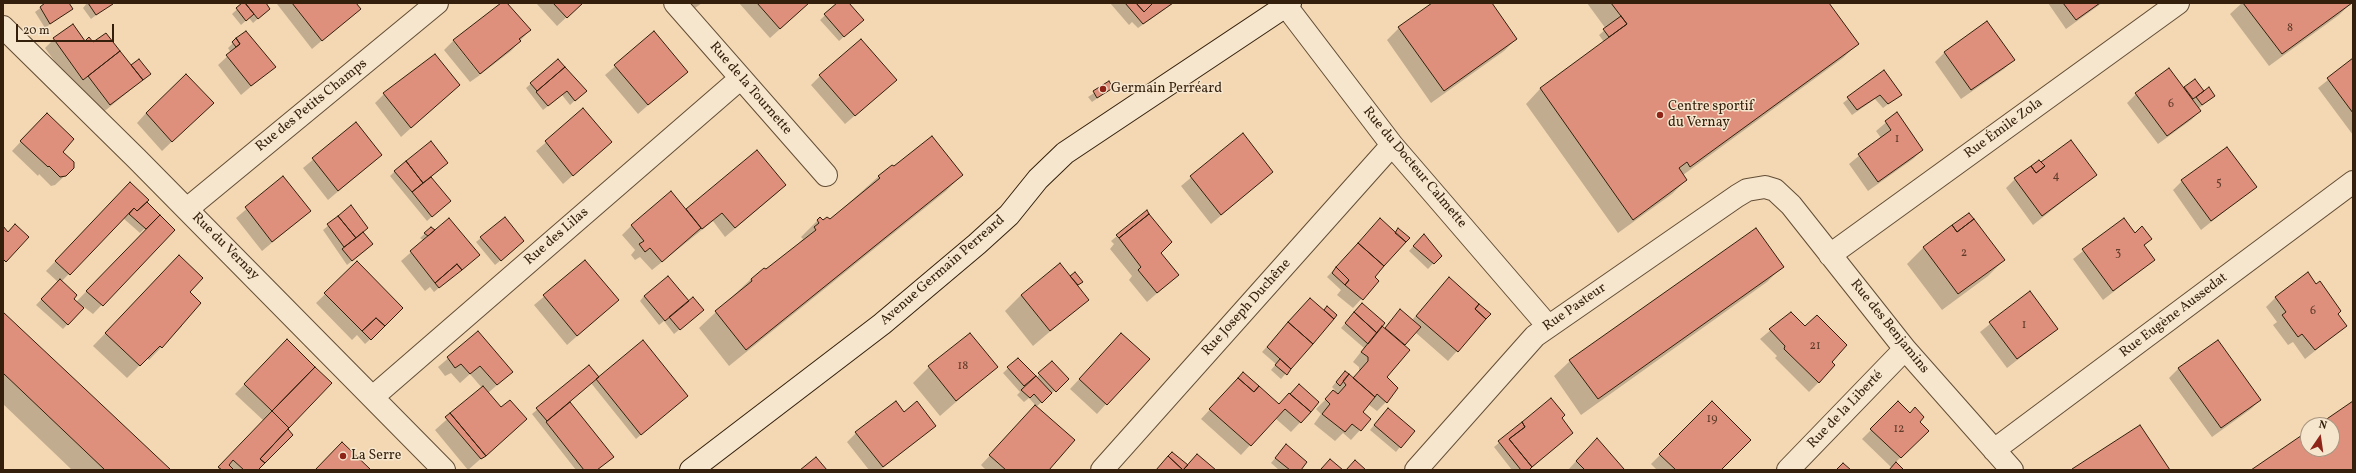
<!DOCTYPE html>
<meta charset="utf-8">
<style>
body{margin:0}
#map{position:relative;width:2356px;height:473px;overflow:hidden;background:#f3d8b3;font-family:Vollkorn,serif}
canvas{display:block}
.frame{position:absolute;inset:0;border:4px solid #331f0b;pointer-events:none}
.north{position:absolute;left:2300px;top:417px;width:40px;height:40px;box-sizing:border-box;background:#f7e6ce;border:1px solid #a99680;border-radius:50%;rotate:13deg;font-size:11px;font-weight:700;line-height:16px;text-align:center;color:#331f0b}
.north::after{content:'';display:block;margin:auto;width:14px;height:18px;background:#8f2418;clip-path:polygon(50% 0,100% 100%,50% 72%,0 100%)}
.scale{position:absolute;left:16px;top:24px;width:98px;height:18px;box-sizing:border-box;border:2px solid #331f0b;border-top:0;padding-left:5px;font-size:12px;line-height:14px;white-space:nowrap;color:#331f0b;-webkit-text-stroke:3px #f7e6ce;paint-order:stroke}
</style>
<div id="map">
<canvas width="2356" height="473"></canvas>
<div class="frame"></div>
<div class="north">N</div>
<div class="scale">20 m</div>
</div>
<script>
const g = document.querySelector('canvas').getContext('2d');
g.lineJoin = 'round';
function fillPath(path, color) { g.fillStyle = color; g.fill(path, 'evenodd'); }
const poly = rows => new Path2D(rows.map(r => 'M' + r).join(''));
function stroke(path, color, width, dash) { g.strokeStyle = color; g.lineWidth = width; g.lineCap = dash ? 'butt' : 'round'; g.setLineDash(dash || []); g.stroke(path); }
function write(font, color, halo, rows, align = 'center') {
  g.font = font + ' Vollkorn,serif'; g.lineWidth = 3; g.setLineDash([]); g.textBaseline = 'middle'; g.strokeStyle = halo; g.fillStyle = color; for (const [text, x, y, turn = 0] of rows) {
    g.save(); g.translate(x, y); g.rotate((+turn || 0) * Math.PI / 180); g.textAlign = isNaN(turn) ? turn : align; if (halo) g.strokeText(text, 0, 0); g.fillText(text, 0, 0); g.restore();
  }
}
fillPath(poly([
 [47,3,68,3,71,9,45,28,35,12],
 [87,3,112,3,91,19,83,8],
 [244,3,265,3,269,9,253,23,249,18,241,25,232,14],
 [278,3,355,3,359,9,312,49,277,4],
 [502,3,506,3,530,30,511,51,481,74,454,40],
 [536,3,582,3,557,26],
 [691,3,702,3,695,8],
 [739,3,809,3,770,38],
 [838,3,848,3,858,24,839,41,820,20],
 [1110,3,1174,3,1138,28,1132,22,1129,25],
 [1434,3,1491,3,1516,39,1504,51,1431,103,1387,40,1399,28],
 [1587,3,1828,3,1857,44,1843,58,1683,175,1686,180,1672,194,1618,233,1526,104,1540,89,1604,42,1599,35,1606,29],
 [2048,3,2102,3,2066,29],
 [2242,3,2351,3,2339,15,2269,66,2230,14],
 [1987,22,2013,60,2004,69,1961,99,1935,62,1944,53],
 [654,33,686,72,638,114,605,75],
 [54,39,93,44,130,66,150,74,101,114,78,85,74,88,45,48],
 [237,39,274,67,241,95,218,65,231,53,228,48],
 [453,41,480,75,470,82,444,50],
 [558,60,585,91,570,105,562,95,543,110,526,88],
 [2353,60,2353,135,2318,88],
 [1883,72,1900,95,1883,108,1875,99,1852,115,1843,103],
 [820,76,886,89,845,124,811,85],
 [2195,80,2204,92,2214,96,2198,109,2200,111,2191,120,2158,144,2127,103,2136,94,2183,89],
 [1109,83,1112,88,1092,102,1088,97],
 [459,85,401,137,375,103,384,94],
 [583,110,611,142,563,184,536,151],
 [203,112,162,151,137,123,146,113],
 [1896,114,1922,150,1913,159,1868,191,1849,164,1881,138,1876,131],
 [38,123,73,168,55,185,51,186,39,174,38,176,12,151],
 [356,124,381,155,328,200,303,168],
 [1242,135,1272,172,1211,224,1181,186],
 [757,151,785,185,776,194,725,237,713,221,652,270,640,257,635,260,631,255,635,250,622,235,631,226,671,192,686,210],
 [2041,163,2096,175,2033,225,2006,188,2015,179],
 [441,168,430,178,449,201,427,221,390,176,395,171],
 [962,175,946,191,729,366,699,328,751,279,766,271,798,244,803,239,801,237,820,218,823,221,830,220,879,176],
 [283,178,310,211,262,251,236,218],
 [2182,181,2255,187,2201,230,2173,190],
 [121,192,145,202,174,230,93,314,84,307,63,329,36,305,58,282,46,271],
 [123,218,140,233,144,229,146,230,76,302,61,282],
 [351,207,367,249,347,265,323,230],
 [1146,212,1160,253,1178,275,1147,302,1129,280,1132,276,1110,249,1114,244,1111,241],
 [1969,214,2004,260,1988,276,1942,310,1907,264,1923,248],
 [2124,219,2135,234,2151,239,2144,246,2154,260,2103,300,2073,259],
 [431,228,478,255,434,292,430,287,425,291,401,261,424,241,420,238],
 [1399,229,1374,277,1378,281,1353,308,1337,295,1341,290,1327,277,1349,254,1394,233],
 [481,238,518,246,495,265,476,242],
 [1419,240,1440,256,1428,269,1409,251],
 [585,262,618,300,567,345,534,305],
 [357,263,375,335,365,344,357,335,352,340,316,303],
 [1783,266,1767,282,1581,415,1554,376,1570,361],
 [167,269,189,292,180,323,182,326,149,360,147,358,127,378,93,346],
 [1075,273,1082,282,1077,286,1087,300,1033,346,1005,311,1021,295,1070,278],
 [1449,279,1457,351,1448,361,1415,332,1403,345,1385,377,1386,402,1377,411,1368,404,1362,412,1370,419,1360,430,1351,440,1343,433,1335,441,1314,424,1321,414,1316,409,1335,390,1332,387,1340,377,1353,379,1359,372,1359,367,1353,362,1364,348,1341,328,1358,309,1384,329,1396,315,1412,320],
 [2030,292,2057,329,2007,368,1980,332],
 [644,296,689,302,703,310,674,334,664,321,659,325,640,301],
 [2276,297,2337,314,2346,326,2305,359,2293,342,2288,345,2273,325,2277,322,2266,307],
 [1305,304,1323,311,1327,307,1336,315,1281,379,1271,370,1276,364,1262,352],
 [3,313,169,470,72,470,3,404],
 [1791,313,1819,382,1809,392,1775,358,1777,356,1760,339],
 [478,333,512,372,488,393,501,409,526,419,468,470,435,430,482,388,470,374,460,383,451,373,445,376,438,367],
 [2217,341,2260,400,2251,409,2212,437,2169,378,2178,369],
 [1112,344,1106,404,1097,414,1070,389],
 [278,350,287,430,257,470,217,470,264,421,235,394],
 [1018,359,1036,378,1052,362,1068,379,1036,407,1048,470,986,470,981,465,1036,406,1029,398,1024,402,1017,395,1020,392,1003,373],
 [589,366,599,378,687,396,636,439,591,383,569,402,613,457,597,470,576,470,532,414],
 [929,367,996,367,940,416,913,383],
 [1243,374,1279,404,1310,412,1291,432,1275,418,1241,455,1201,419],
 [1551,399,1561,418,1572,433,1529,470,1512,470,1494,447],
 [1712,403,1720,470,1657,470,1651,464],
 [1898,403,1927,431,1895,463,1903,470,1890,470,1892,468,1862,439],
 [904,413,935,426,880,470,869,470,847,442,856,433],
 [1383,414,1400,447,1396,452,1370,430],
 [1588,448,1624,470,1568,470],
 [1281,451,1299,470,1279,470,1271,463]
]), '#0003');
const building = poly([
 [45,3,69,3,73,9,50,24,40,7,45,3],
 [88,3,113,3,113,4,96,15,88,3],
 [242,3,245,3,254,14,246,21,236,8,242,3],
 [245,3,266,3,270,9,258,19,245,3],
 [292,3,356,3,361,9,322,41,292,3],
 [501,3,507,3,531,30,519,39,521,41,480,74,453,40,501,3],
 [553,3,583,3,567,18,553,3],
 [757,3,809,3,780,29,757,3],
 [837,3,849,3,864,20,844,37,824,14,837,3],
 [1125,3,1136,3,1144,12,1153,3,1173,3,1143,24,1125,3],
 [1136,3,1153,3,1144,12,1136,3],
 [1432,3,1492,3,1517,39,1444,91,1398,27,1432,3],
 [1611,3,1829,3,1859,44,1690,167,1687,162,1679,168,1687,180,1633,220,1540,88,1627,24,1611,3],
 [2063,3,2100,3,2076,20,2063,3],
 [2243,3,2352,3,2282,54,2243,3],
 [1621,16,1627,24,1609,37,1603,29,1621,16],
 [1987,21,2015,60,1971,90,1944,52,1987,21],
 [73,24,85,41,89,37,93,42,106,33,120,51,83,80,53,38,73,24],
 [246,31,276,67,251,86,226,55,240,44,236,38,246,31],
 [654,31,688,72,648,105,614,65,654,31],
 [236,38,240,44,236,47,232,42,236,38],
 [861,39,897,80,855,116,819,75,861,39],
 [120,51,143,80,110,105,88,76,120,51],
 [435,54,460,85,411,128,383,93,435,54],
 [2353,58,2353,113,2327,78,2353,58],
 [139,59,151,74,143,80,131,65,139,59],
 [558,59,565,67,537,91,530,83,558,59],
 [565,67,587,91,575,101,567,91,548,106,536,92,565,67],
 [2169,68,2201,111,2167,136,2135,93,2169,68],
 [1884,70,1902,95,1888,104,1880,95,1857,110,1847,97,1884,70],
 [186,74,214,103,172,142,146,113,186,74],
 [2195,79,2204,91,2193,99,2184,87,2195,79],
 [1109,81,1113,88,1097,98,1093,91,1109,81],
 [2209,87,2215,96,2202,105,2196,97,2209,87],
 [583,108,612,142,573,176,545,141,583,108],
 [1897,112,1923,150,1878,182,1858,154,1891,130,1885,121,1897,112],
 [47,113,74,139,63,152,74,162,74,168,66,176,60,177,49,166,48,167,20,141,47,113],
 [356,122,382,155,338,191,312,158,356,122],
 [1243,133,1273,172,1221,215,1190,176,1243,133],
 [932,136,963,175,746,350,715,311,752,281,751,279,764,268,766,269,816,230,814,227,819,223,817,220,820,217,823,220,827,217,830,219,880,178,878,176,892,165,894,166,932,136],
 [2071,140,2097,175,2042,216,2014,178,2031,166,2036,173,2045,166,2041,162,2071,140],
 [431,141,448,163,423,183,406,161,431,141],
 [2227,147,2257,187,2211,221,2181,180,2227,147],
 [757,150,786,185,735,228,722,213,702,229,686,209,757,150],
 [2039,160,2045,166,2036,173,2031,166,2039,160],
 [406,161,423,183,412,192,394,171,406,161],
 [283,176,311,211,272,242,245,207,283,176],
 [431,177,451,201,432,217,412,192,431,177],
 [130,182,149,200,137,211,134,208,70,275,55,261,130,182],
 [671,191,701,228,662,262,650,248,645,252,639,244,644,241,631,225,671,191],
 [147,202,160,215,146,229,129,214,134,208,137,211,147,202],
 [351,205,368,228,356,238,338,216,351,205],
 [1147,210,1149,214,1119,238,1116,235,1147,210],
 [1969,213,1974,219,1957,232,1952,225,1969,213],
 [1149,214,1172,242,1161,253,1179,275,1157,293,1138,270,1141,267,1119,238,1149,214],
 [160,215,175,230,103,306,86,291,160,215],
 [338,216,356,238,344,247,327,224,338,216],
 [505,217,524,241,501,261,480,237,505,217],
 [449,218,480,255,462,270,457,264,435,283,410,251,449,218],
 [1380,218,1406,242,1384,266,1358,243,1380,218],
 [2124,218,2135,233,2142,226,2152,239,2144,245,2155,260,2113,291,2082,249,2124,218],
 [1974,219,2005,260,1958,294,1923,247,1952,225,1957,232,1974,219],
 [15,224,29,237,6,262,3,259,3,226,8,232,15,224],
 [431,227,435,230,428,236,424,233,431,227],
 [1398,228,1410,238,1406,242,1395,233,1398,228],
 [1756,228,1784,267,1598,399,1569,360,1756,228],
 [363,232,373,244,352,261,342,249,363,232],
 [1424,234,1442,256,1434,264,1413,246,1424,234],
 [1358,243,1384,266,1375,277,1379,281,1363,300,1345,285,1349,280,1336,267,1358,243],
 [179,255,203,278,190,292,201,303,162,348,160,346,140,366,105,333,179,255],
 [585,260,619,300,577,336,543,295,585,260],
 [357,261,403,308,385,326,376,318,362,331,324,293,357,261],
 [1060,263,1089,300,1050,331,1021,295,1060,263],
 [457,264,462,270,439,288,435,283,457,264],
 [1336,267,1349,280,1345,285,1332,273,1336,267],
 [1075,272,1083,282,1078,285,1070,276,1075,272],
 [2308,272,2316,284,2320,281,2341,311,2338,314,2347,326,2315,350,2302,334,2298,337,2282,315,2286,312,2275,297,2308,272],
 [668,276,689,301,665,321,644,296,668,276],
 [1449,277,1479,304,1475,309,1486,319,1458,352,1416,316,1449,277],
 [60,279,77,295,74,299,84,308,68,325,41,299,60,279],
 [2030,291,2058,329,2017,359,1989,322,2030,291],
 [693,297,704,310,680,330,669,317,693,297],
 [1310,298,1334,319,1313,344,1288,322,1310,298],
 [1362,303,1385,323,1377,333,1354,312,1362,303],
 [1479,304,1491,314,1486,319,1475,309,1479,304],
 [1327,306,1337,315,1334,319,1324,310,1327,306],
 [1400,309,1421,327,1405,345,1385,328,1400,309],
 [3,312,84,388,171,470,105,470,3,373,3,312],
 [1354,312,1377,333,1368,344,1345,323,1354,312],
 [1791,312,1805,326,1817,315,1847,345,1832,362,1835,365,1819,383,1784,349,1785,346,1769,329,1791,312],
 [376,318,385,326,371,340,362,331,376,318],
 [1288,322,1313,344,1291,369,1267,347,1288,322],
 [1382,326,1410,350,1387,377,1398,388,1387,403,1377,394,1375,397,1353,378,1368,361,1368,357,1361,352,1382,326],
 [478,331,513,372,497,385,480,366,470,374,461,364,455,368,447,357,478,331],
 [970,333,998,367,956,401,928,366,970,333],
 [1121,333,1150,359,1107,405,1079,379,1121,333],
 [287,339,315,367,272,411,244,384,287,339],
 [643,340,688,396,641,435,596,379,643,340],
 [2218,340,2261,400,2221,428,2178,368,2218,340],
 [1018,358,1036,376,1024,386,1007,367,1018,358],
 [1280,359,1291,369,1287,375,1275,365,1280,359],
 [1052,361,1069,379,1056,392,1038,373,1052,361],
 [589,365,599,377,547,421,536,408,589,365],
 [315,367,332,383,289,428,272,411,315,367],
 [1345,371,1349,374,1340,386,1336,382,1345,371],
 [1243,372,1259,386,1254,392,1238,378,1243,372],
 [1349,374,1375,397,1363,412,1371,419,1361,431,1352,424,1345,432,1322,414,1330,404,1325,399,1333,390,1338,394,1346,385,1343,381,1349,374],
 [1036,376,1052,393,1042,403,1034,394,1030,398,1021,390,1036,376],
 [1238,378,1254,392,1259,386,1279,404,1289,393,1311,412,1301,423,1285,409,1251,446,1209,409,1238,378],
 [1299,384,1319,402,1311,412,1290,394,1299,384],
 [483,386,501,407,510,400,527,419,486,456,450,413,483,386],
 [1551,398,1565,415,1562,418,1573,433,1532,467,1509,439,1525,427,1522,422,1551,398],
 [896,401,904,412,917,401,936,426,883,467,855,432,896,401],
 [1712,401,1751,440,1721,470,1676,470,1659,454,1712,401],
 [1898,401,1910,413,1915,407,1924,417,1920,422,1929,431,1901,458,1870,429,1898,401],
 [2353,401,2353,470,2251,470,2308,431,2308,449,2332,449,2332,425,2318,425,2353,401],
 [570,402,614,457,597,470,584,470,546,422,570,402],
 [1035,405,1075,440,1049,470,1006,470,989,455,1035,405],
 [1388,408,1415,431,1401,448,1374,425,1388,408],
 [272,411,289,428,260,459,265,463,258,470,244,470,233,460,229,465,234,470,222,470,218,467,272,411],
 [450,413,486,456,481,459,445,417,450,413],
 [1522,422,1525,427,1509,439,1532,467,1529,470,1521,470,1498,441,1522,422],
 [2140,425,2170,470,2072,470,2072,469,2140,425],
 [288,429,293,435,265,463,260,459,288,429],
 [1597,438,1624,469,1624,470,1585,470,1576,461,1597,438],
 [342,442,371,470,315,470,342,442],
 [1286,444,1307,462,1301,470,1290,470,1275,458,1286,444],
 [1172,452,1188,465,1183,470,1168,456,1172,452],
 [1197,454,1216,470,1156,470,1168,456,1183,470,1197,454],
 [816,457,827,470,800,470,816,457],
 [1330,459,1343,470,1322,470,1321,469,1330,459],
 [1355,460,1366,470,1346,470,1355,460],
 [1896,462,1904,470,1889,470,1896,462],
 [1843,463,1851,470,1836,470,1843,463]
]);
fillPath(building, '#de907d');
stroke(building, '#331f0b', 1);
const street = poly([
 [675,3,826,175],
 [1286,6,1392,145,1548,326],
 [3,27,137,159,444,470],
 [187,209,437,3],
 [1830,255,2178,3],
 [374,396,741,78],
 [1994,450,2353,182],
 [1102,470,1392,145],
 [1416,470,1535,336,1737,196,1747,190,1765,187,1775,190,1791,205,1905,349,2012,470],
 [1788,470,1905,349]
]);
const secondary = poly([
 [691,470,882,324,977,244,1009,215,1038,179,1065,153,1290,3]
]);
stroke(street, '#634d35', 24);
stroke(secondary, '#331f0b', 24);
stroke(street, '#f7e6ce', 22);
stroke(secondary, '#f7e6ce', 22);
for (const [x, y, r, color] of [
 [1103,89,4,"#8f2418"],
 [1660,115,4,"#8f2418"],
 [343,456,4,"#8f2418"]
]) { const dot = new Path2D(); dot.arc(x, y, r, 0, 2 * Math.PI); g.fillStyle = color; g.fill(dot); stroke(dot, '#f7e6ce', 1.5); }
write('12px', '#5e3b28', null, [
 ["8",2290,29],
 ["6",2171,105],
 ["1",1897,140],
 ["4",2056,177],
 ["5",2219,184],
 ["2",1964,254],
 ["3",2118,254],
 ["6",2313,312],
 ["1",2024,326],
 ["21",1815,347],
 ["18",963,367],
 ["19",1712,420],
 ["12",1899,430]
]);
write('14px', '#331f0b', '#f7e6ce', [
 ["Rue de la Tournette",750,89,49],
 ["Rue des Petits Champs",312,106,-39],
 ["Rue Émile Zola",2004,129,-36],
 ["Rue du Docteur Calmette",1414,168,50],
 ["Rue des Lilas",557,237,-41],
 ["Rue du Vernay",225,247,45],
 ["Avenue Germain Perreard",943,271,-41],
 ["Rue Joseph Duchêne",1247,308,-48],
 ["Rue Pasteur",1575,308,-35],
 ["Rue Eugène Aussedat",2174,316,-37],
 ["Rue des Benjamins",1889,327,51],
 ["Rue de la Liberté",1846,410,-46]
]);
write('14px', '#331f0b', '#f7e6ce', [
 ["Germain Perréard",1111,89],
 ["Centre sportif",1668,107],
 ["du Vernay",1668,123],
 ["La Serre",351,456]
], 'left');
</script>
